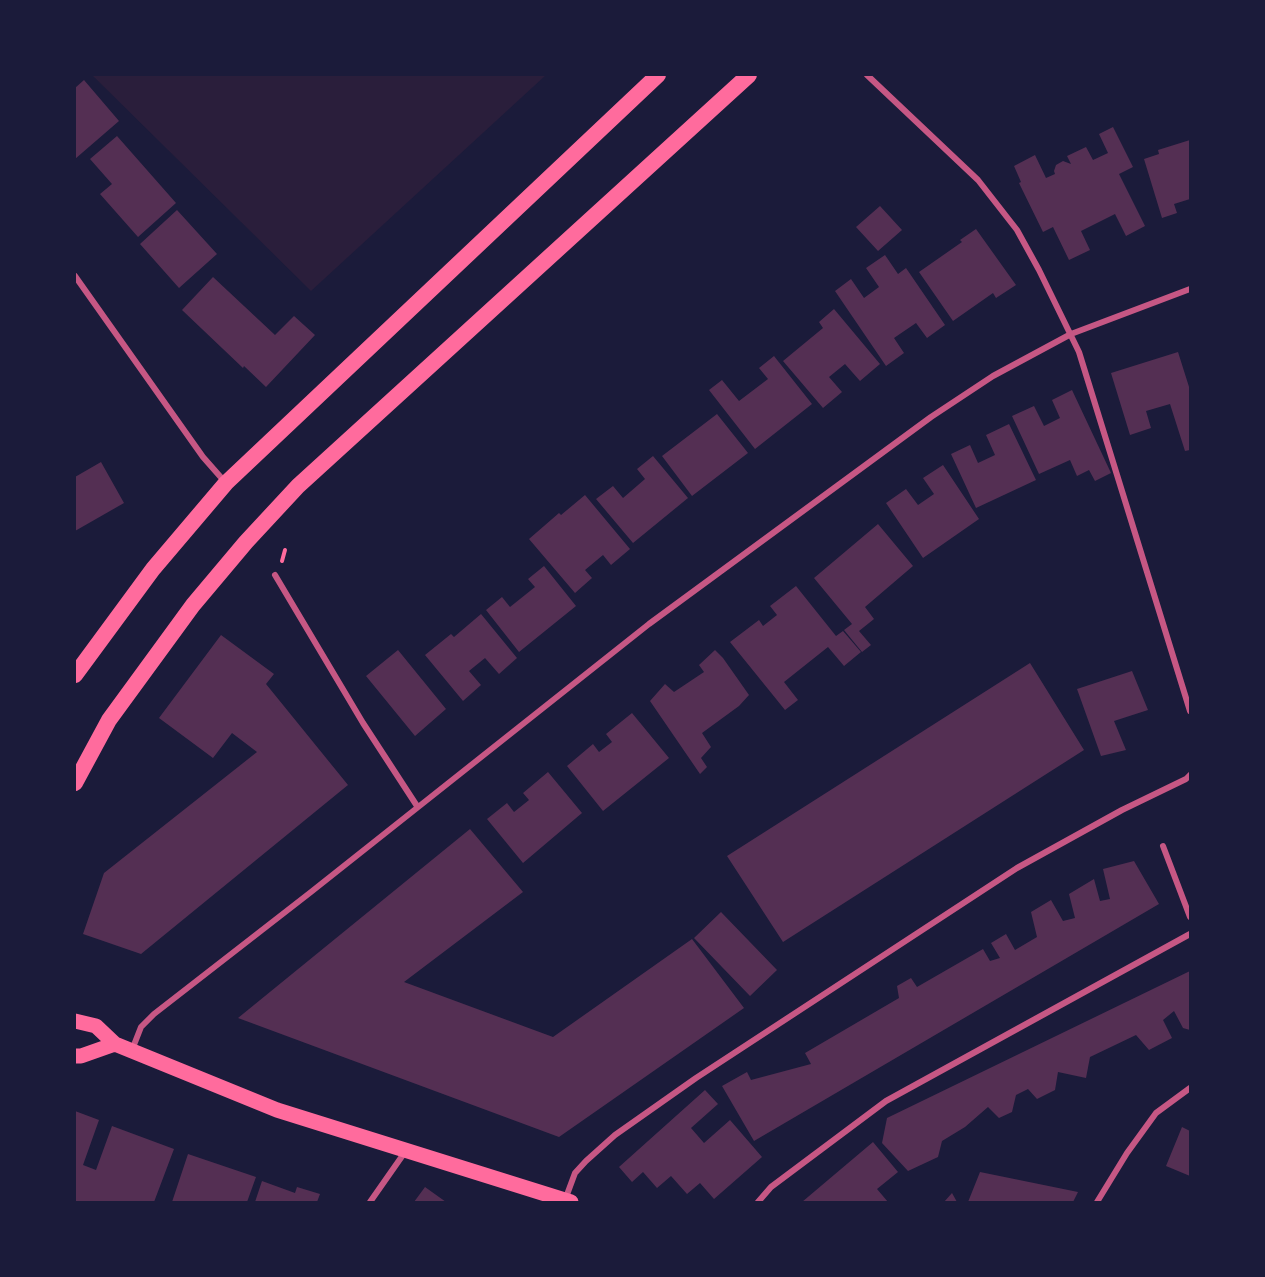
<!DOCTYPE html>
<style>
body{margin:0}
#map{position:relative;width:1265px;height:1277px;overflow:hidden;background:#1b1b3a;font-family:Ubuntu,sans-serif}
canvas{display:block}
.frame{position:absolute;inset:0;border:76px solid #1b1b3a;pointer-events:none}
</style>
<div id="map">
<canvas width="1265" height="1277"></canvas>
<div class="frame"></div>
</div>
<script>
const g = document.querySelector('canvas').getContext('2d');
g.lineJoin = 'round';
function fillPath(path, color) { g.fillStyle = color; g.fill(path, 'evenodd'); }
const poly = rows => new Path2D(rows.map(r => 'M' + r).join(''));
function stroke(path, color, width, dash) { g.strokeStyle = color; g.lineWidth = width; g.lineCap = dash ? 'butt' : 'round'; g.setLineDash(dash || []); g.stroke(path); }
fillPath(poly([
 [92,75,546,75,311,291]
]), '#2a1e3b');
fillPath(poly([
 [84,80,119,121,75,159,75,88],
 [1113,127,1133,167,1119,174,1145,226,1126,236,1115,214,1081,231,1090,250,1069,260,1053,227,1043,232,1019,183,1021,182,1014,166,1035,155,1046,178,1055,174,1054,171,1056,165,1063,161,1071,164,1067,156,1086,147,1093,160,1108,153,1099,134],
 [117,136,176,203,138,237,100,194,112,184,90,159],
 [1190,140,1190,199,1174,204,1177,213,1162,218,1144,159,1159,154,1158,150],
 [880,206,902,230,878,251,856,227],
 [177,210,217,254,179,288,140,244],
 [976,229,1016,285,996,298,993,293,953,321,919,272,962,242,960,240],
 [885,255,898,274,906,268,945,325,927,338,916,323,894,338,904,353,886,366,835,291,851,279,864,298,879,287,866,268],
 [213,277,275,335,294,316,315,335,266,387,244,366,243,368,182,310],
 [834,309,880,364,860,381,845,364,829,377,842,392,823,408,783,361,823,328,819,322],
 [1178,352,1190,390,1190,450,1185,451,1170,404,1146,411,1151,428,1130,435,1111,373],
 [774,356,812,404,755,449,709,390,722,380,739,401,768,379,759,368],
 [1072,390,1111,473,1095,481,1089,470,1077,476,1070,460,1039,474,1012,416,1034,406,1044,426,1060,418,1052,400],
 [717,414,748,453,692,496,662,456],
 [1009,424,1036,480,976,508,951,454,970,445,978,463,995,455,986,435],
 [653,456,688,498,633,543,596,499,613,486,623,498,645,479,637,469],
 [101,462,124,503,75,531,75,477],
 [943,465,979,519,923,558,886,503,906,489,918,505,934,494,923,478],
 [585,495,630,549,611,565,603,555,585,570,592,578,575,593,529,539,559,513,561,515],
 [878,524,913,566,865,607,874,619,859,631,871,645,862,652,844,630,852,624,814,578],
 [544,566,576,606,519,652,486,610,502,597,510,607,535,587,528,579],
 [796,586,836,636,843,631,861,652,844,666,828,647,784,682,798,700,785,710,730,642,759,620,763,626,777,615,770,606],
 [481,614,517,658,499,674,485,658,469,671,481,685,463,701,425,655,451,634,454,637],
 [221,635,274,674,266,684,348,785,141,954,83,934,104,873,257,752,232,733,213,758,159,718],
 [398,650,446,709,415,736,366,676],
 [715,650,723,658,749,695,739,706,702,733,711,747,701,758,707,767,700,774,650,701,665,684,674,692,704,672,699,665],
 [1030,663,1084,750,783,942,727,856],
 [1132,671,1148,710,1114,721,1126,750,1101,756,1077,689],
 [632,713,669,758,603,811,567,766,593,744,599,752,612,742,606,734],
 [548,772,582,813,523,863,487,819,507,803,514,812,529,800,523,793],
 [470,829,523,892,404,982,553,1037,692,939,744,1008,559,1137,238,1018],
 [1134,861,1159,904,754,1141,722,1086,747,1072,751,1080,811,1064,805,1053,899,998,897,986,911,978,917,987,983,949,990,961,1000,958,991,943,1006,934,1015,950,1037,937,1031,912,1051,900,1063,921,1075,918,1069,894,1094,879,1100,901,1110,899,1103,869],
 [721,912,777,970,750,996,694,938],
 [1190,971,1190,1030,1183,1028,1174,1011,1163,1020,1172,1038,1149,1050,1136,1035,1090,1057,1086,1078,1058,1072,1055,1090,1037,1099,1028,1089,1016,1095,1012,1112,999,1118,988,1107,965,1127,942,1141,938,1157,908,1171,882,1143,887,1118],
 [705,1090,718,1104,691,1128,704,1143,730,1120,762,1157,714,1199,700,1183,687,1194,671,1176,657,1188,643,1172,632,1182,619,1167],
 [75,1111,99,1120,83,1165,96,1170,112,1126,174,1149,154,1202,75,1202],
 [1182,1127,1190,1131,1190,1176,1166,1166],
 [873,1142,898,1172,877,1189,888,1202,802,1202],
 [188,1154,256,1177,247,1202,172,1202],
 [980,1172,1078,1192,1073,1202,968,1202],
 [262,1181,295,1193,297,1187,320,1194,317,1202,255,1202],
 [425,1187,446,1202,414,1202],
 [952,1193,957,1202,944,1202]
]), '#542f53');
stroke(poly([
 [282,561,285,550]
]), '#ff6b9d', 4);
stroke(poly([
 [867,75,978,180,1017,230,1039,270,1079,352,1190,711],
 [75,276,203,457,225,482],
 [275,575,363,723,417,806],
 [1163,846,1190,917],
 [132,1050,141,1027,154,1014,311,892,649,624,931,417,993,376,1071,334,1190,289],
 [565,1200,575,1173,586,1161,615,1135,696,1078,1017,868,1122,810,1186,779,1190,775],
 [370,1202,405,1152],
 [758,1202,771,1187,886,1101,1190,934],
 [1097,1202,1127,1153,1156,1113,1190,1088]
]), '#c65784', 6);
stroke(poly([
 [75,1021,96,1026,115,1044,277,1110,571,1202],
 [75,1056,81,1056,115,1044]
]), '#ff6b9d', 15);
stroke(poly([
 [75,675,153,569,226,483,658,75],
 [75,783,109,720,193,605,246,542,298,486,749,75]
]), '#ff6b9d', 16);
</script>
